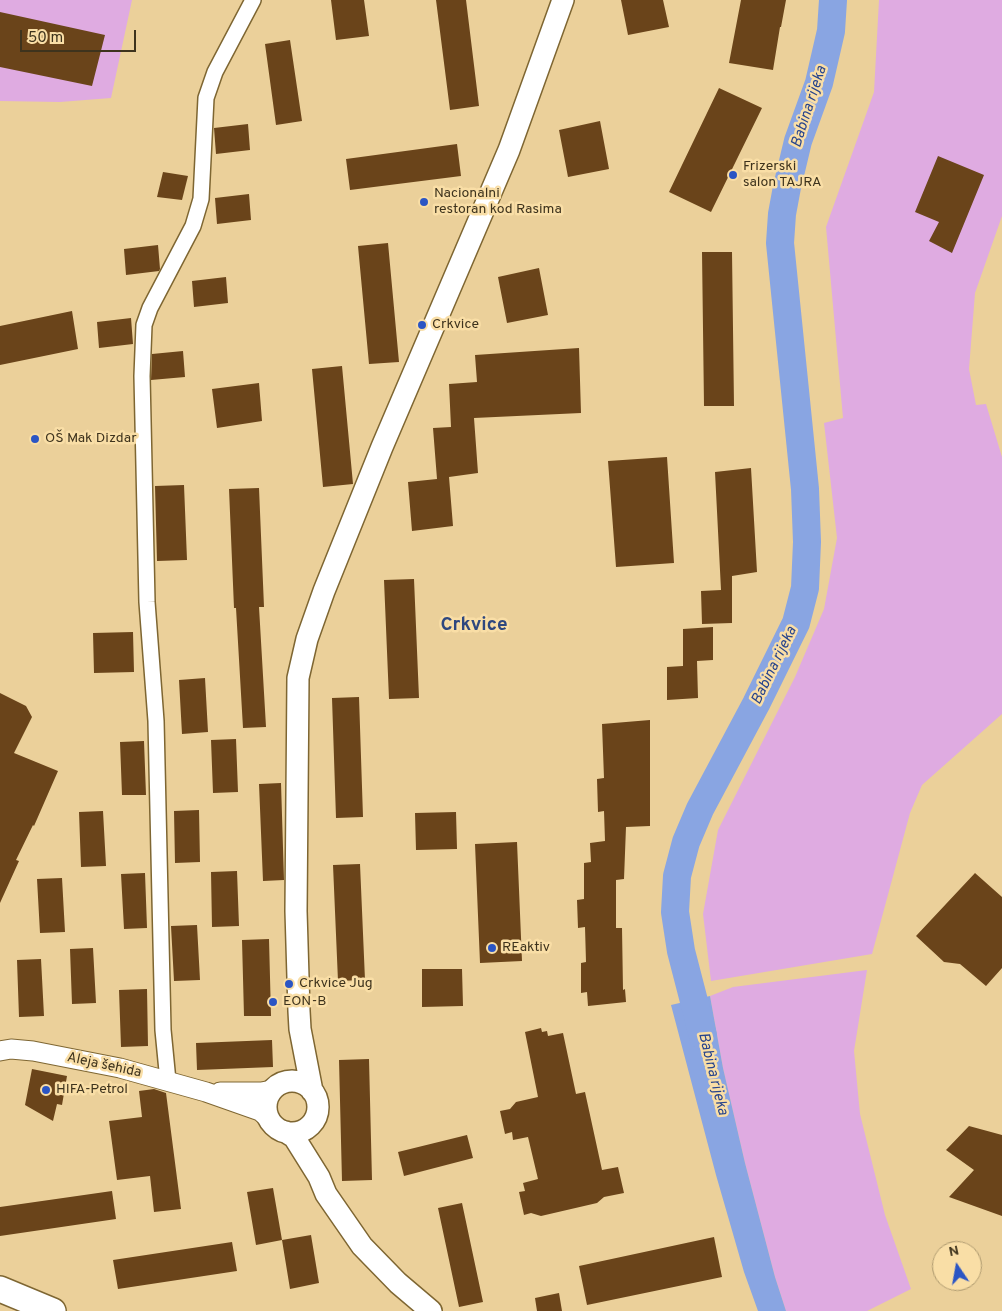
<!DOCTYPE html>
<meta charset="utf-8">
<style>
body{margin:0}
#map{position:relative;width:1002px;height:1311px;overflow:hidden;background:#ebd09a;font-family:Overpass,sans-serif}
canvas{display:block}
.north{position:absolute;left:932px;top:1241px;width:50px;height:50px;box-sizing:border-box;background:#f9dea6;border:1px solid #ae9a6f;border-radius:50%;rotate:348deg;font-size:14px;font-weight:700;line-height:20px;text-align:center;color:#3e331d}
.north::after{content:'';display:block;margin:auto;width:18px;height:22px;background:#2b55c4;clip-path:polygon(50% 0,100% 100%,50% 72%,0 100%)}
.scale{position:absolute;left:20px;top:30px;width:116px;height:22px;box-sizing:border-box;border:2px solid #3e331d;border-top:0;padding-left:6px;font-size:15px;line-height:18px;white-space:nowrap;color:#3e331d;-webkit-text-stroke:4px #f9dea6;paint-order:stroke}
</style>
<div id="map">
<canvas width="1002" height="1311"></canvas>
<div class="north">N</div>
<div class="scale">50 m</div>
</div>
<script>
const g = document.querySelector('canvas').getContext('2d');
g.lineJoin = 'round';
function fillPath(path, color) { g.fillStyle = color; g.fill(path, 'evenodd'); }
const poly = rows => new Path2D(rows.map(r => 'M' + r).join(''));
function stroke(path, color, width, dash) { g.strokeStyle = color; g.lineWidth = width; g.lineCap = dash ? 'butt' : 'round'; g.setLineDash(dash || []); g.stroke(path); }
function write(font, color, halo, rows, align = 'center') {
  g.font = font + ' Overpass,sans-serif'; g.lineWidth = 5; g.setLineDash([]); g.textBaseline = 'middle'; g.strokeStyle = halo; g.fillStyle = color; for (const [text, x, y, turn = 0] of rows) {
    g.save(); g.translate(x, y); g.rotate((+turn || 0) * Math.PI / 180); g.textAlign = isNaN(turn) ? turn : align; if (halo) g.strokeText(text, 0, 0); g.fillText(text, 0, 0); g.restore();
  }
}
fillPath(poly([
 [0,0,132,0,111,98,60,102,0,101],
 [879,0,1002,0,1002,216,975,293,969,369,976,405,986,404,1002,457,1002,714,922,785,910,813,872,954,711,981,703,914,718,830,795,677,824,609,837,538,824,423,843,418,826,227,874,92],
 [867,970,854,1051,860,1114,885,1215,911,1289,867,1311,786,1311,775,1277,745,1163,723,1068,710,996,733,987]
]), '#dfabe1');
fillPath(poly([
 [710,996,723,1068,745,1163,775,1277,786,1311,758,1311,744,1272,716,1175,671,1005]
]), '#89a5e2');
stroke(poly([
 [703,1036,681,951,675,912,677,876,686,842,700,809,756,704,796,623,805,588,807,542,805,489,780,243,782,214,787,187,798,141,819,83,831,31,833,0]
]), '#89a5e2', 28);
fillPath(poly([
 [331,0,364,0,369,36,336,40],
 [436,0,466,0,479,106,450,110],
 [621,0,663,0,669,27,628,35],
 [741,0,786,0,781,27,780,27,773,70,729,63],
 [0,12,105,35,92,86,0,67],
 [290,40,302,121,276,125,265,44],
 [719,88,762,108,711,212,669,192],
 [600,121,609,169,568,177,559,130],
 [248,124,250,150,216,154,214,128],
 [457,144,461,176,350,190,346,159],
 [938,156,984,175,952,253,929,241,939,222,915,212],
 [163,172,188,176,182,200,157,197],
 [249,194,251,220,217,224,215,198],
 [388,243,399,362,369,364,358,246],
 [158,245,160,269,159,271,126,275,124,249],
 [702,252,732,252,734,406,704,406],
 [539,268,548,315,507,323,498,277],
 [226,277,228,303,194,307,192,281],
 [72,311,78,349,0,365,0,326],
 [131,318,133,344,99,348,97,322],
 [579,348,581,413,474,418,478,473,449,477,453,526,412,531,408,482,437,479,433,428,451,427,449,384,477,382,475,355],
 [183,351,185,377,151,380,152,354],
 [342,366,353,484,323,487,312,369],
 [259,383,262,421,217,428,212,389],
 [667,457,674,563,616,567,608,461],
 [751,468,757,572,732,576,732,623,702,624,701,591,721,590,715,472],
 [184,485,187,560,157,561,155,486],
 [259,488,264,607,259,607,266,727,243,728,236,608,234,608,229,489],
 [414,579,419,698,389,699,384,580],
 [713,627,713,660,697,661,698,698,667,700,667,667,683,666,683,629],
 [133,632,134,672,94,673,93,633],
 [205,678,208,732,182,734,179,680],
 [0,693,26,706,32,717,14,753,58,771,34,826,33,825,16,860,19,861,0,903],
 [359,697,363,817,336,818,332,698],
 [650,720,650,826,626,827,624,879,616,880,616,928,622,928,623,990,625,989,626,1002,588,1006,587,992,581,993,581,963,586,962,585,927,578,928,577,900,584,899,584,863,591,862,590,843,605,841,604,811,598,812,597,779,604,778,602,724],
 [236,739,238,792,213,793,211,740],
 [144,741,146,795,122,795,120,742],
 [281,783,284,880,263,881,259,784],
 [199,810,200,862,175,863,174,811],
 [103,811,106,866,81,867,79,812],
 [456,812,457,849,416,850,415,813],
 [517,842,522,961,480,963,475,844],
 [360,864,365,980,338,981,333,865],
 [237,871,239,926,212,927,211,872],
 [145,873,147,928,124,929,121,874],
 [975,873,1002,897,1002,968,986,986,960,964,944,962,916,936],
 [62,878,65,932,40,933,37,879],
 [197,925,200,980,174,981,171,926],
 [269,939,271,1016,244,1016,242,940],
 [93,948,96,1003,72,1004,70,949],
 [41,959,44,1016,19,1017,17,960],
 [422,969,462,969,463,1006,422,1007],
 [147,989,148,1046,121,1047,119,990],
 [541,1028,542,1032,547,1031,548,1036,563,1033,576,1094,585,1092,602,1170,618,1167,624,1193,604,1197,597,1203,541,1216,531,1213,524,1215,519,1192,525,1191,523,1183,538,1179,528,1137,513,1140,512,1132,505,1134,500,1111,510,1109,516,1102,538,1097,525,1032],
 [272,1040,273,1067,197,1070,196,1043],
 [369,1059,372,1180,342,1181,339,1060],
 [32,1069,67,1076,62,1105,57,1104,53,1121,25,1105],
 [154,1089,166,1093,181,1209,154,1212,150,1176,117,1180,109,1121,142,1117,139,1091],
 [969,1126,1002,1135,1002,1216,949,1197,974,1170,946,1150],
 [467,1135,473,1158,404,1176,398,1152],
 [273,1188,282,1240,256,1245,247,1192],
 [112,1191,116,1219,0,1236,0,1207],
 [462,1203,483,1302,459,1307,438,1208],
 [311,1235,319,1283,290,1289,282,1240],
 [714,1237,722,1277,587,1305,579,1266],
 [232,1242,237,1271,118,1289,113,1260],
 [559,1293,562,1311,537,1311,535,1298]
]), '#6a441a');
const minor = poly([
 [168,1081,163,1030,156,721,147,602,142,376,144,325,150,308,193,226,201,199,206,98,215,72,253,0]
]);
const tertiary = poly([
 [0,1051,11,1049,33,1051,120,1068,206,1092,260,1111,269,1119],
 [220,1092,261,1092,272,1090]
]);
const secondary = poly([
 '266 1107a26 26 0 1 1 52 0a26 26 0 1 1-52 0Z',
 [312,1091,300,1029,299,1011,296,911,298,678,307,639,324,591,382,447,509,150,563,0],
 [286,1132,294,1137,319,1177,326,1194,362,1246,398,1283,431,1311]
]);
const trunk = poly([
 [0,1289,53,1311]
]);
stroke(minor, '#7e6632', 18);
stroke(tertiary, '#7e6632', 21);
stroke(secondary, '#7e6632', 24);
stroke(trunk, '#7e6632', 28);
stroke(minor, '#fff', 15);
stroke(tertiary, '#fff', 19);
stroke(secondary, '#fff', 21);
stroke(trunk, '#fff', 25);
for (const [x, y, r, color] of [
 [733,175,5,"#2b55c4"],
 [424,202,5,"#2b55c4"],
 [422,325,5,"#2b55c4"],
 [35,439,5,"#2b55c4"],
 [492,948,5,"#2b55c4"],
 [289,984,5,"#2b55c4"],
 [273,1002,5,"#2b55c4"],
 [46,1090,5,"#2b55c4"]
]) { const dot = new Path2D(); dot.arc(x, y, r, 0, 2 * Math.PI); g.fillStyle = color; g.fill(dot); stroke(dot, '#f9dea6', 2); }
write('14px', '#3e331d', '#f9dea6', [
 ["Frizerski",743,167],
 ["salon TAJRA",743,183],
 ["Nacionalni",434,194],
 ["restoran kod Rasima",434,210],
 ["Crkvice",432,325],
 ["OŠ Mak Dizdar",45,439],
 ["REaktiv",502,948],
 ["Crkvice Jug",299,984],
 ["EON-B",283,1002],
 ["HIFA-Petrol",56,1090]
], 'left');
write('14px', '#3e331d', '#f9dea6', [
 ["Aleja šehida",104,1066,12]
]);
write('italic 15px', '#27448c', '#f9dea6', [
 ["Babina rijeka",810,107,-72],
 ["Babina rijeka",775,666,-64],
 ["Babina rijeka",712,1074,76]
]);
write('bold 19px', '#2e477f', '#f9dea6', [
 ["Crkvice",474,626]
]);
</script>
